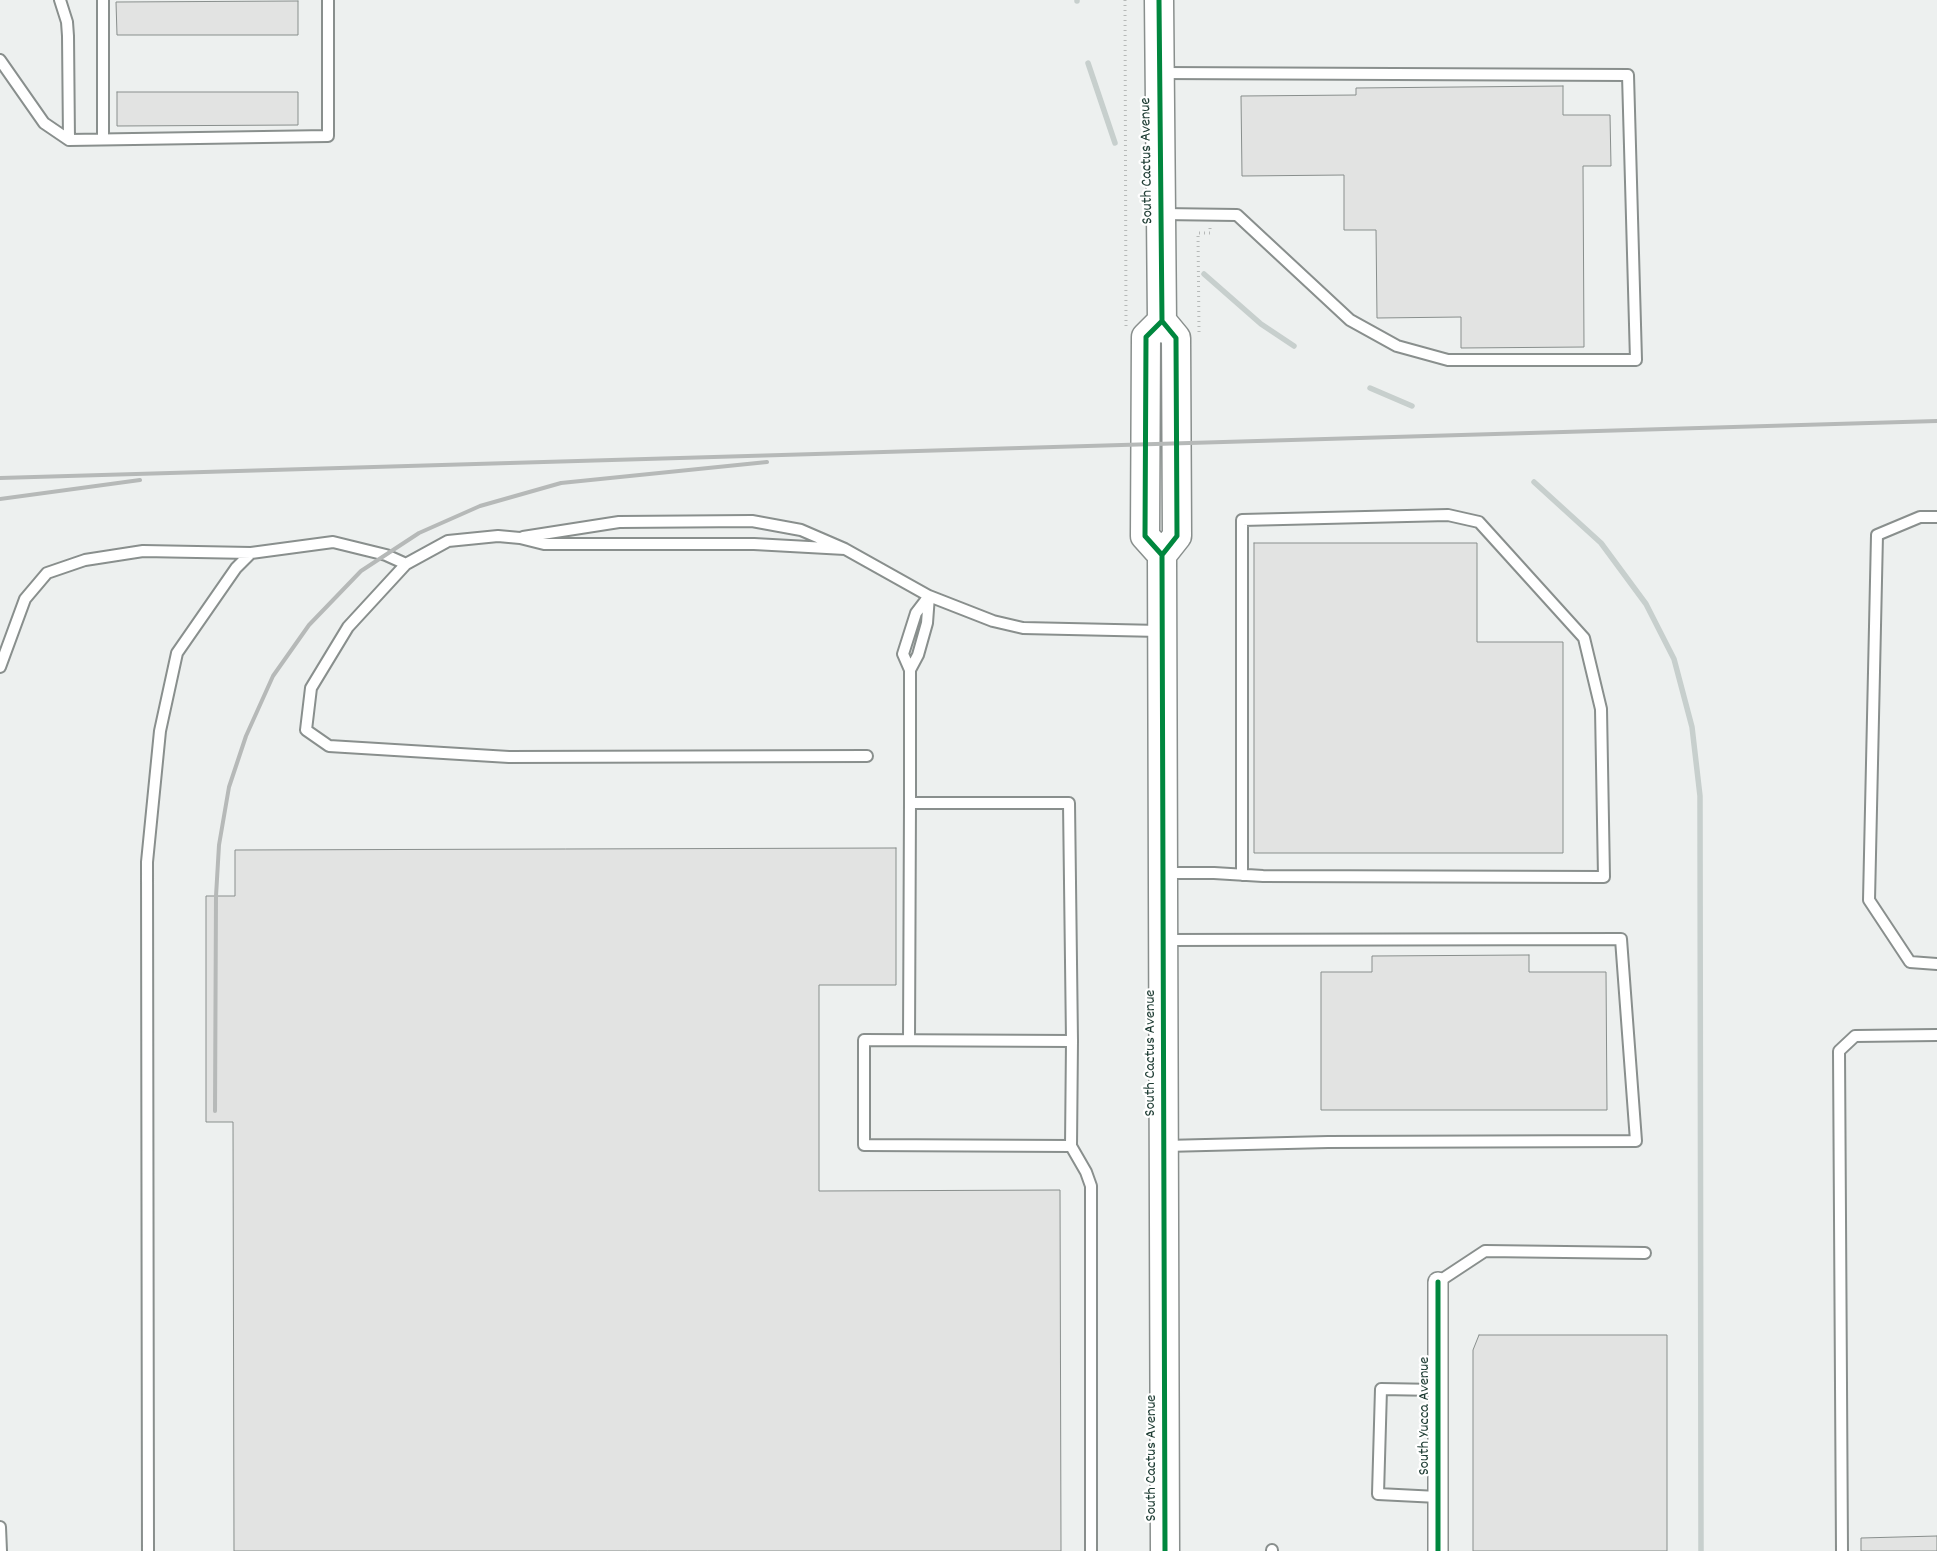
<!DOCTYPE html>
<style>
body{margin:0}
canvas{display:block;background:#fff}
</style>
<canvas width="1937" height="1551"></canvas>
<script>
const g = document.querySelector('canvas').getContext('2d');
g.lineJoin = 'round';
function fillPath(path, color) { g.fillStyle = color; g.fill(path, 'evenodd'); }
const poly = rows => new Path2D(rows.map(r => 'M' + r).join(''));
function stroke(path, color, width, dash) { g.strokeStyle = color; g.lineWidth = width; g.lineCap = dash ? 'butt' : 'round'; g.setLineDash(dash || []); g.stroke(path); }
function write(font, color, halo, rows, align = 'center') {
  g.font = font + ' Dekko,sans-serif'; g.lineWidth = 4.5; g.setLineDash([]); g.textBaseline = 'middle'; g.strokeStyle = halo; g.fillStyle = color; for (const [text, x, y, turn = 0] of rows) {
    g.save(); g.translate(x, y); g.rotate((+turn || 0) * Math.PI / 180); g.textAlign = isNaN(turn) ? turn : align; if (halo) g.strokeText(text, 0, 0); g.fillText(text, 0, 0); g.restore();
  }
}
fillPath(poly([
 [0,0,1937,0,1937,1551,0,1551]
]), '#edf0ef');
stroke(poly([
 [1077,1,1077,0],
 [1088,63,1115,143],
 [1204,274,1261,324,1294,346],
 [1370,388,1412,406],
 [1534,482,1601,543,1646,604,1674,659,1692,727,1700,796,1701,1551]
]), '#c7cfcd', 5.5);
const building = poly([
 [298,1,298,35,117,35,116,2,298,1],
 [1563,86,1563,115,1610,115,1611,166,1583,166,1584,347,1461,348,1461,317,1377,318,1376,230,1344,230,1344,175,1242,176,1241,96,1356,95,1356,88,1563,86],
 [117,92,298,92,298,125,117,126,117,92],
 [1254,543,1477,543,1477,642,1563,642,1563,853,1254,853,1254,543],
 [896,848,896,985,819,985,819,1191,1060,1190,1061,1551,234,1551,233,1122,206,1122,206,896,235,896,235,850,896,848],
 [1529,955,1529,972,1606,972,1607,1110,1321,1110,1321,972,1372,972,1372,956,1529,955],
 [1479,1335,1667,1335,1667,1551,1473,1551,1473,1350,1479,1335],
 [1937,1536,1937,1551,1861,1551,1861,1538,1937,1536]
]);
fillPath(building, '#e2e3e2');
stroke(building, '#898f8d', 1);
const lane = poly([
 [60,0,67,22,68,36,69,140],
 [103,0,103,139],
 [0,60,44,123,69,140,328,136,328,0],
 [1160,73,1628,75,1636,360,1448,360,1397,346,1350,320,1237,215,1162,214],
 [1937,517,1920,517,1877,535,1869,900,1910,962,1937,964],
 [523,537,619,522,752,521,801,530,845,549,929,596,993,621,1023,628,1160,631],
 [845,549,754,544,544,544,520,538,498,536,448,541,406,564,348,627,311,688,306,730,329,746,509,757,867,756],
 [929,596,916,613,903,654,910,670,910,803,1069,803,1072,1041,1071,1146],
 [0,667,25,599,47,573,85,560,143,551,251,553],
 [910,670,918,655,927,623,929,596],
 [1164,873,1214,873,1263,876,1604,877,1601,709,1584,638,1479,522,1448,515,1242,520,1242,875],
 [909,1040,910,803],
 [1072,1041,864,1040,864,1145,1071,1146,1086,1172,1091,1186,1091,1551],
 [1165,1146,1328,1142,1636,1141,1621,939,1165,940],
 [1438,1282,1485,1251,1645,1253],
 [1438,1390,1381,1389,1378,1494,1438,1497],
 [0,1527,1,1551],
 [1272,1550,1272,1551],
 [148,1551,147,862,160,731,177,653,236,568,251,553,333,542,386,555,406,564],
 [1842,1551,1839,1051,1855,1036,1937,1035]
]);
const street = poly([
 [1438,1282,1438,1551]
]);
const secondary = poly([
 [1159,0,1162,321,1176,338,1177,536,1162,555,1165,1551],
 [1162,321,1146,337,1145,536,1162,555]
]);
stroke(lane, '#898f8d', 14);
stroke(street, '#898f8d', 22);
stroke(secondary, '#898f8d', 31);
stroke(poly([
 [1125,0,1126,327],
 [1199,332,1198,233,1210,233,1210,228]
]), '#b6b9b8', 3, [1, 4]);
stroke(lane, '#fff', 10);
stroke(street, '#fff', 19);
stroke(secondary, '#fff', 28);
stroke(poly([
 [0,478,1937,421],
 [0,499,140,480],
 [215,1111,216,896,219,845,229,787,246,736,273,676,309,625,361,571,419,533,480,506,561,483,767,462]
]), '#b6b9b8', 4);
stroke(poly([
 [1159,0,1162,321,1176,338,1177,536,1162,555,1165,1551],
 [1162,321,1146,337,1145,536,1162,555],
 [1438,1282,1438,1551]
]), '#00873e', 5);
write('16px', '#1f3d34', '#fff', [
 ["South Cactus Avenue",1148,161,-91],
 ["South Cactus Avenue",1152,1053,-90],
 ["South Yucca Avenue",1426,1416,-90],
 ["South Cactus Avenue",1153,1458,-90]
]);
</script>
